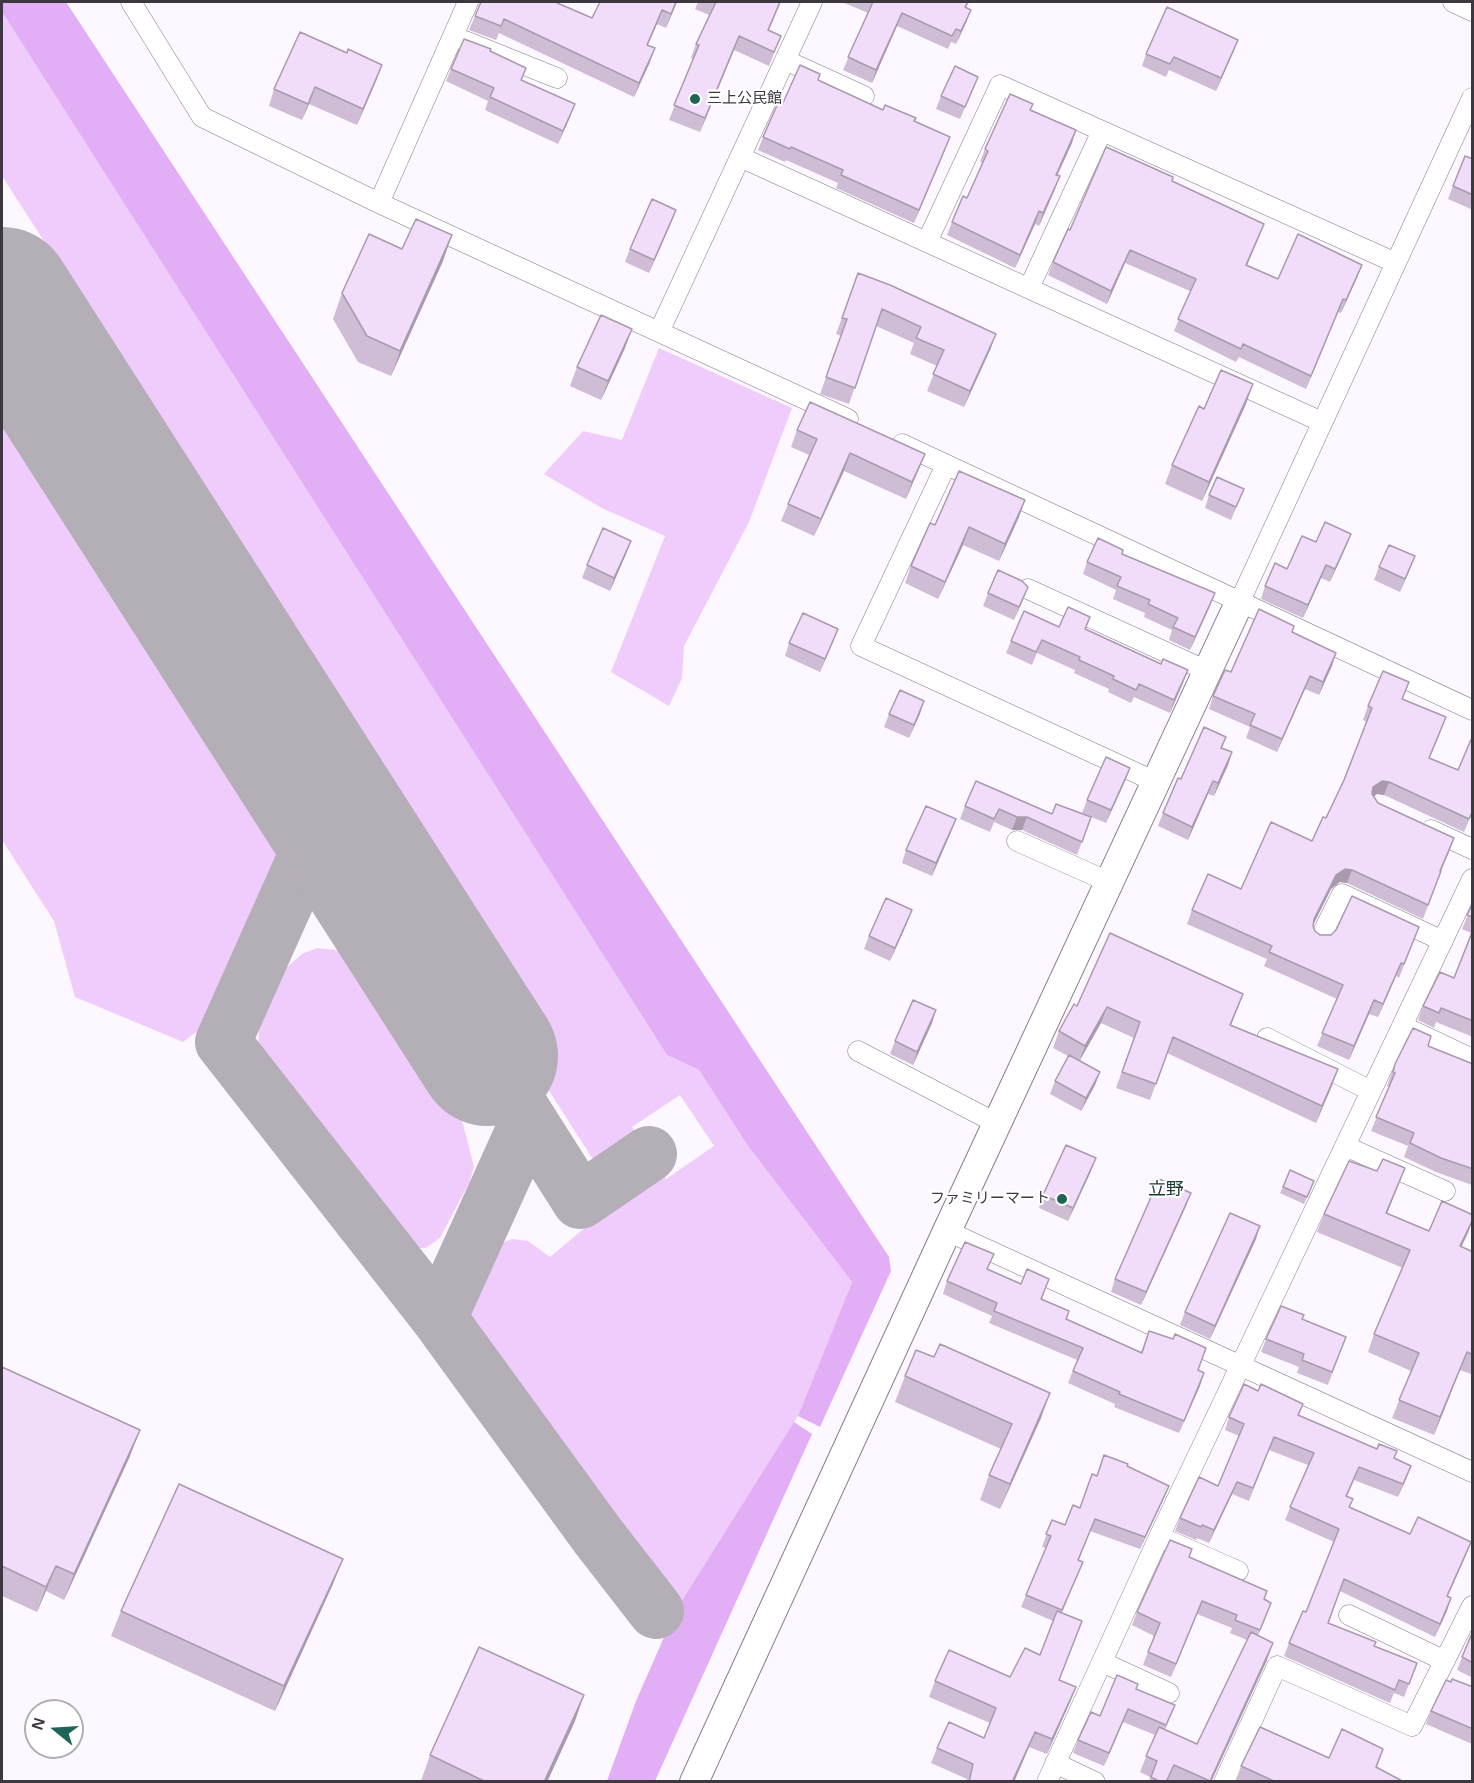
<!DOCTYPE html>
<meta charset="utf-8">
<style>
body{margin:0}
#map{position:relative;width:1474px;height:1783px;overflow:hidden;background:#fdf7ff;font-family:Helvetica,sans-serif}
canvas{display:block}
.frame{position:absolute;inset:0;border:3px solid #3d3840;pointer-events:none}
.north{position:absolute;left:24px;top:1699px;width:60px;height:60px;box-sizing:border-box;background:#fff;border:2px solid #b1afb3;border-radius:50%;rotate:288deg;font-size:16px;font-weight:700;line-height:24px;text-align:center;color:#3d3840}
.north::after{content:'';display:block;margin:auto;width:21px;height:27px;background:#1e6558;clip-path:polygon(50% 0,100% 100%,50% 72%,0 100%)}
</style>
<div id="map">
<canvas width="1474" height="1783"></canvas>
<div class="frame"></div>
<div class="north">N</div>
</div>
<script>
const g = document.querySelector('canvas').getContext('2d');
g.lineJoin = 'round';
function fillPath(path, color) { g.fillStyle = color; g.fill(path, 'evenodd'); }
const poly = rows => new Path2D(rows.map(r => 'M' + r).join(''));
function stroke(path, color, width, dash) { g.strokeStyle = color; g.lineWidth = width; g.lineCap = dash ? 'butt' : 'round'; g.setLineDash(dash || []); g.stroke(path); }
function write(font, color, halo, rows, align = 'center') {
  g.font = font + ' Helvetica,"Noto Sans JP",sans-serif'; g.lineWidth = 4.5; g.setLineDash([]); g.textBaseline = 'middle'; g.strokeStyle = halo; g.fillStyle = color; for (const [text, x, y, turn = 0] of rows) {
    g.save(); g.translate(x, y); g.rotate((+turn || 0) * Math.PI / 180); g.textAlign = isNaN(turn) ? turn : align; if (halo) g.strokeText(text, 0, 0); g.fillText(text, 0, 0); g.restore();
  }
}
fillPath(poly([
 [2,12,667,1055,699,1070,748,1146,852,1282,798,1416,676,1610,488,1364,475,1340,470,1316,474,1291,489,1257,502,1243,512,1239,528,1241,550,1257,617,1201,661,1172,666,1179,714,1146,680,1095,632,1127,635,1132,594,1161,24,270,51,252,2,176],
 [659,348,792,408,749,522,684,646,682,678,669,706,611,672,665,536,602,508,544,474,583,431,622,440],
 [2,406,270,822,276,857,272,870,209,1015,199,1030,183,1042,75,997,54,921,2,840],
 [317,948,336,950,351,958,363,969,463,1124,474,1167,469,1183,440,1238,426,1248,410,1248,392,1239,273,1085,263,1069,258,1052,259,1026,279,974,302,954]
]), '#efccfc');
fillPath(poly([
 [2,2,66,2,889,1257,891,1271,820,1427,798,1416,852,1282,748,1146,699,1070,667,1055,2,12],
 [794,1422,812,1434,655,1781,607,1781,636,1701,676,1610]
]), '#e2aef5');
stroke(poly([
 [328,807,223,1042,439,1318,597,1535,656,1611],
 [488,1056,580,1201,649,1154],
 [439,1318,528,1121]
]), '#b4aeb6', 56);
stroke(poly([
 [2,297,488,1056]
]), '#b4aeb6', 140);
const street = poly([
 [131,2,202,117,379,203,848,419],
 [1453,2,1472,11],
 [465,41,557,78],
 [785,60,864,96],
 [740,157,1322,422],
 [379,203,468,2],
 [927,242,1000,85,1396,263],
 [1029,288,1102,131],
 [659,332,812,2],
 [902,444,1472,710],
 [946,465,861,646,1156,782],
 [1028,589,1207,671],
 [1240,601,1472,98],
 [1431,830,1472,849],
 [1017,841,1109,882],
 [1320,938,1342,894,1443,941],
 [1407,1028,1472,1059],
 [1267,1038,1371,1091],
 [858,1051,998,1124],
 [1345,1146,1445,1191],
 [947,1231,1472,1472],
 [1167,1540,1238,1571],
 [1349,1615,1445,1661],
 [1102,1662,1169,1693],
 [1055,1763,1095,1782],
 [1047,1782,1159,1537,1472,879],
 [1224,1782,1277,1666,1412,1726,1472,1606]
]);
const secondary = poly([
 [694,1782,947,1231,1240,601]
]);
stroke(street, '#897c8e', 21);
stroke(secondary, '#897c8e', 30);
stroke(street, '#fff', 20);
stroke(secondary, '#fff', 28);
fillPath(poly([
 [600,2,677,2,666,28,657,24,648,45,650,62,634,97,499,33,496,40,469,30,475,16,592,18],
 [698,2,781,2,769,30,781,36,769,66,734,50,700,132,669,120,693,59,691,58,696,44,709,15,695,9],
 [842,2,968,2,966,8,966,23,956,44,951,42,948,49,897,26,872,83,843,70,868,13],
 [1238,40,1216,91,1169,70,1166,77,1142,66,1146,54],
 [490,51,526,68,522,80,575,104,570,117,558,144,485,110,488,101,446,81,451,69],
 [347,53,382,65,376,81,357,125,309,104,302,120,269,106,274,89],
 [978,77,960,119,936,109,941,96],
 [818,80,883,110,915,122,945,150,914,223,836,188,838,183,786,160,785,162,758,150,763,137,782,105],
 [1031,110,1072,143,1057,175,1060,176,1055,189,1039,226,1035,224,1015,268,947,235,952,222,967,198,983,163,980,162,985,149],
 [1473,159,1473,210,1448,199,1453,186],
 [1172,181,1259,237,1247,266,1278,279,1362,265,1341,313,1338,312,1306,389,1239,357,1236,362,1174,331,1190,291,1125,263,1107,304,1048,275,1053,262,1070,230],
 [676,210,671,223,649,273,625,262,630,249],
 [402,249,443,261,391,376,358,362,333,319,342,293],
 [858,273,996,334,990,350,964,407,927,391,937,366,910,354,914,343,876,326,849,404,820,394,841,336,836,334],
 [625,348,601,400,570,386,577,367],
 [1246,404,1202,501,1165,484,1172,465,1204,409],
 [797,430,925,454,918,471,906,499,844,471,814,536,781,521,788,504,809,455,791,447],
 [1244,489,1231,520,1205,508,1209,495],
 [1019,517,999,561,963,545,938,599,905,583,911,566,935,525],
 [1351,534,1330,582,1321,578,1303,618,1261,599,1265,586,1287,569,1316,542],
 [631,541,626,554,610,591,582,578,587,565],
 [1122,554,1210,606,1190,650,1169,640,1172,630,1144,617,1145,613,1113,599,1116,590,1083,574,1087,562],
 [1415,556,1400,592,1374,580,1379,567],
 [1028,587,1014,620,983,606,988,593],
 [1090,617,1086,629,1161,664,1188,670,1170,713,1134,697,1131,703,1108,692,1109,689,1074,673,1075,670,1037,653,1032,665,1006,653,1011,641,1059,627],
 [1294,626,1292,633,1336,653,1319,695,1305,689,1277,752,1246,738,1250,727,1209,709,1213,696,1231,672],
 [833,642,820,672,785,656,789,643],
 [1403,699,1441,731,1429,759,1473,811,1464,832,1384,795,1377,794,1374,797,1378,803,1449,852,1441,871,1423,919,1347,883,1340,882,1331,889,1313,925,1315,931,1320,935,1419,927,1399,978,1396,976,1378,1017,1369,1014,1349,1060,1317,1046,1337,999,1264,966,1267,959,1187,924,1192,910,1241,889,1312,841,1326,818,1344,780,1367,722,1363,720,1368,706],
 [924,701,909,738,884,727,889,714],
 [1226,737,1222,748,1232,752,1228,765,1214,796,1208,794,1188,840,1158,826,1163,813,1181,779],
 [1130,768,1125,781,1106,823,1082,813,1087,800],
 [965,806,1052,814,1091,817,1077,855,1022,830,1012,830,994,822,990,832,960,819],
 [951,832,932,876,902,863,906,850],
 [1473,903,1473,1037,1436,1022,1434,1028,1418,1020,1423,1006,1454,978,1471,933,1462,929],
 [907,923,890,961,864,949,869,936],
 [1243,994,1231,1025,1338,1069,1316,1123,1167,1053,1150,1100,1116,1088,1134,1038,1101,1023,1079,1061,1100,1072,1095,1085,1081,1111,1050,1094,1055,1081,1068,1056,1053,1048,1059,1031,1077,1006],
 [936,1010,932,1023,913,1065,890,1054,895,1041],
 [1428,1046,1473,1064,1472,1185,1436,1172,1404,1157,1408,1146,1371,1131,1389,1087,1387,1086,1395,1064],
 [1405,1168,1387,1213,1429,1231,1473,1220,1461,1247,1473,1252,1473,1370,1471,1374,1460,1370,1434,1435,1392,1418,1411,1371,1368,1352,1374,1334,1403,1268,1317,1232,1324,1214,1377,1171],
 [1091,1171,1068,1221,1039,1208,1043,1195],
 [1314,1181,1304,1204,1280,1193,1283,1187],
 [1186,1206,1141,1305,1111,1292,1115,1279],
 [1256,1239,1210,1339,1180,1325,1185,1312],
 [988,1270,1021,1284,1049,1279,1042,1299,1069,1311,1067,1319,1141,1352,1149,1331,1198,1371,1204,1373,1179,1433,1114,1407,1115,1404,1068,1383,1077,1360,989,1323,992,1316,943,1294,947,1281],
 [1302,1319,1346,1337,1328,1385,1297,1373,1299,1367,1261,1352,1266,1339],
 [2,1367,130,1456,64,1600,46,1591,37,1612,2,1596],
 [905,1376,1041,1418,1000,1509,980,1500,989,1475,1001,1449,895,1402],
 [1258,1391,1303,1404,1299,1415,1411,1466,1398,1497,1354,1480,1347,1497,1353,1499,1350,1507,1410,1534,1466,1555,1448,1596,1451,1598,1435,1637,1340,1591,1328,1623,1374,1646,1417,1663,1404,1697,1394,1693,1390,1703,1284,1656,1289,1643,1306,1612,1334,1542,1285,1520,1308,1465,1269,1450,1249,1501,1232,1494,1209,1543,1197,1538,1196,1540,1175,1531,1180,1518,1218,1486,1239,1436,1225,1430,1229,1417],
 [1127,1466,1164,1498,1140,1549,1090,1531,1079,1560,1083,1562,1062,1613,1060,1680,1076,1687,1070,1702,1047,1754,1029,1747,1014,1782,967,1782,967,1779,931,1763,937,1748,984,1738,990,1723,929,1697,935,1681,1010,1677,1040,1655,1053,1621,1021,1607,1046,1548,1042,1547,1052,1520,1065,1525,1080,1508,1097,1476],
 [1189,1557,1264,1600,1271,1603,1258,1636,1267,1660,1211,1782,1149,1782,1150,1777,1140,1772,1155,1735,1123,1722,1104,1766,1073,1753,1078,1740,1100,1716,1136,1689,1175,1705,1165,1730,1197,1744,1247,1640,1230,1633,1232,1628,1197,1614,1171,1677,1143,1665,1154,1636,1132,1625,1137,1612],
 [333,1584,275,1711,111,1636,121,1611],
 [1473,1631,1473,1678,1457,1670],
 [1451,1682,1473,1687,1473,1750,1471,1749,1472,1744,1426,1724,1431,1711],
 [575,1721,547,1782,421,1781,430,1755],
 [1383,1749,1377,1767,1404,1782,1235,1782,1241,1766,1329,1758]
]), '#cfbdd6');
fillPath(poly([
 [676,2,677,2,666,28,671,14],
 [662,10,657,24,641,59],
 [971,10,966,23,956,44,961,31],
 [902,13,897,26,872,83,876,70],
 [739,36,734,50,700,132,705,118],
 [1238,40,1233,53,1216,91,1221,78],
 [655,48,650,62,634,97,639,83],
 [382,65,376,81,357,125,363,109],
 [315,87,309,104,302,120,308,104],
 [575,104,570,117,558,144,563,131],
 [1076,130,1072,143,1052,187,1056,175],
 [950,137,945,150,914,223,919,210],
 [1060,176,1055,189,1039,226,1043,213],
 [676,210,671,223,649,273,654,260],
 [1039,211,1035,224,1015,268,1020,255],
 [1264,224,1259,237,1241,278,1246,265],
 [452,235,443,261,391,376,400,351],
 [1130,250,1125,263,1107,304,1111,291],
 [1362,265,1357,278,1341,313,1346,300],
 [1343,299,1338,312,1306,389,1311,376],
 [632,329,625,348,601,400,608,381],
 [996,334,990,350,964,407,970,391],
 [1253,384,1246,404,1202,501,1209,482],
 [850,453,844,471,814,536,821,519],
 [925,454,918,471,906,499,912,482],
 [1025,500,1019,517,999,561,1005,544],
 [969,527,963,545,938,599,945,582],
 [1351,534,1346,547,1330,582,1335,569],
 [631,541,626,554,610,591,614,578],
 [1415,556,1410,569,1400,592,1405,579],
 [1326,565,1321,578,1303,618,1308,605],
 [1028,587,1023,600,1014,620,1019,607],
 [1215,593,1210,606,1190,650,1195,637],
 [838,629,833,642,820,672,825,659],
 [1336,653,1332,666,1319,695,1323,682],
 [1188,670,1183,683,1170,713,1174,700],
 [1310,676,1305,689,1277,752,1282,739],
 [924,701,920,714,909,738,914,725],
 [1232,752,1228,765,1214,796,1218,783],
 [1130,768,1125,781,1106,823,1111,810],
 [1213,781,1208,794,1188,840,1192,827],
 [1382,781,1389,782,1384,795,1377,794,1368,800,1373,787],
 [1017,817,1027,817,1022,830,1012,830],
 [956,819,951,832,932,876,936,863],
 [1454,838,1449,852,1435,884,1440,871],
 [1345,869,1352,870,1347,883,1340,882,1331,889,1309,933,1314,919,1336,875],
 [912,910,907,923,890,961,895,948],
 [1401,963,1396,976,1378,1017,1383,1004],
 [1243,994,1237,1010,1224,1041,1230,1025],
 [1374,1000,1369,1014,1349,1060,1354,1046],
 [1107,1007,1101,1023,1079,1062,1085,1046],
 [936,1010,932,1023,913,1065,917,1052],
 [1338,1069,1332,1086,1316,1123,1322,1106],
 [1100,1072,1095,1085,1081,1111,1086,1098],
 [1096,1158,1091,1171,1068,1221,1073,1208],
 [1405,1168,1398,1186,1380,1231,1386,1213],
 [1191,1193,1186,1206,1141,1305,1146,1292],
 [1473,1219,1468,1233,1453,1264,1460,1246],
 [1260,1226,1256,1239,1210,1339,1215,1326],
 [1467,1352,1460,1370,1434,1435,1440,1417],
 [1204,1373,1200,1386,1179,1433],
 [1050,1393,1041,1418,1000,1509,1010,1484],
 [140,1430,130,1456,64,1600,74,1574],
 [1411,1466,1406,1479,1398,1497,1403,1484],
 [1237,1482,1232,1494,1209,1543,1214,1530],
 [1169,1486,1164,1498,1140,1549,1145,1537],
 [1471,1542,1466,1555,1442,1608,1447,1596],
 [343,1559,333,1584,275,1711,284,1686],
 [56,1566,46,1591,37,1612,46,1587],
 [1451,1598,1447,1611,1435,1637,1440,1624],
 [1202,1601,1197,1614,1171,1677,1176,1664],
 [1273,1643,1267,1660,1211,1782,1210,1782],
 [1076,1687,1070,1702,1047,1754,1052,1739],
 [584,1695,575,1721,547,1782,544,1782],
 [1128,1709,1123,1722,1104,1766,1109,1753],
 [1035,1732,1029,1747,1014,1782,1012,1782]
]), '#a99aae');
const building = poly([
 [481,2,555,2,592,18,600,2,676,2,671,14,662,10,647,45,655,48,639,83,504,19,501,26,475,16,481,2],
 [716,2,780,2,768,30,781,36,774,52,739,36,705,118,674,105,699,45,696,44,716,2],
 [873,2,968,2,965,7,971,10,961,31,956,29,952,36,902,13,876,70,848,57,873,2],
 [1167,7,1238,40,1221,78,1174,57,1170,64,1146,54,1167,7],
 [300,32,347,53,348,49,382,65,363,109,315,87,308,104,274,89,300,32],
 [464,39,491,49,490,51,526,68,521,80,575,104,563,131,490,97,494,88,451,69,464,39],
 [800,65,820,74,818,80,883,110,885,105,916,118,914,121,950,137,919,210,841,175,843,170,791,147,790,149,763,137,778,103,782,105,800,65],
 [955,66,978,77,965,107,941,96,955,66],
 [1010,94,1033,104,1030,110,1076,130,1056,175,1060,176,1043,213,1039,211,1020,255,952,222,963,196,967,198,988,151,985,149,1010,94],
 [1106,147,1173,177,1172,181,1264,224,1246,265,1278,279,1298,234,1362,265,1346,300,1343,299,1311,376,1243,344,1241,349,1178,319,1196,279,1130,250,1111,291,1053,262,1068,229,1070,230,1106,147],
 [1465,156,1473,159,1473,195,1453,186,1465,156],
 [652,199,676,210,654,260,630,249,652,199],
 [416,219,452,235,400,351,367,336,342,293,369,234,402,249,416,219],
 [858,273,890,285,996,334,970,391,933,374,944,350,916,338,921,327,882,309,855,388,826,377,847,319,842,318,858,273],
 [601,315,632,329,608,381,577,367,601,315],
 [1221,370,1253,384,1209,482,1172,465,1199,406,1204,409,1221,370],
 [810,402,925,454,912,482,850,453,821,519,788,504,817,439,797,430,810,402],
 [959,471,1025,500,1005,544,969,527,945,582,911,566,930,523,935,525,959,471],
 [1217,477,1244,489,1236,507,1209,495,1217,477],
 [1325,522,1351,534,1335,569,1326,565,1308,605,1265,586,1275,563,1287,569,1302,536,1316,542,1325,522],
 [603,528,631,541,614,578,587,565,603,528],
 [1098,538,1123,550,1122,554,1215,593,1195,637,1173,627,1178,618,1148,604,1150,600,1117,586,1121,577,1087,562,1098,538],
 [1389,545,1415,556,1405,579,1379,567,1389,545],
 [998,570,1022,581,1028,587,1019,607,988,593,998,570],
 [1068,607,1090,617,1085,629,1161,664,1163,659,1188,670,1174,700,1139,684,1136,690,1113,679,1114,676,1079,660,1080,657,1042,640,1036,652,1011,641,1024,611,1059,627,1068,607],
 [1259,609,1294,626,1292,632,1336,653,1323,682,1310,676,1282,739,1250,725,1255,714,1213,696,1225,670,1231,672,1259,609],
 [803,613,838,629,825,659,789,643,803,613],
 [1383,671,1409,682,1402,699,1446,717,1429,758,1458,770,1473,735,1473,810,1469,819,1389,782,1382,781,1373,787,1372,794,1378,803,1454,838,1440,871,1441,871,1428,905,1352,870,1345,869,1336,875,1314,919,1313,926,1315,931,1320,935,1331,935,1336,930,1352,896,1419,927,1404,964,1401,963,1383,1004,1374,1000,1354,1046,1322,1033,1343,985,1269,952,1272,946,1192,910,1208,874,1241,889,1271,822,1312,841,1323,817,1326,818,1344,780,1372,708,1368,706,1383,671],
 [900,690,924,701,914,725,889,714,900,690],
 [1204,727,1226,737,1221,748,1232,752,1218,783,1213,781,1192,827,1163,813,1178,778,1181,779,1204,727],
 [1106,757,1130,768,1111,810,1087,800,1106,757],
 [976,781,1052,814,1056,804,1091,817,1082,842,1027,817,1017,817,999,809,994,819,965,806,976,781],
 [926,806,956,819,936,863,906,850,926,806],
 [886,898,912,910,895,948,869,936,886,898],
 [1473,903,1473,917,1467,915,1473,903],
 [1473,930,1473,1021,1441,1008,1439,1013,1423,1006,1440,972,1454,978,1473,930],
 [1110,933,1243,994,1230,1025,1338,1069,1322,1106,1173,1037,1156,1084,1122,1072,1140,1022,1107,1007,1085,1046,1059,1031,1074,1004,1077,1006,1110,933],
 [913,1000,936,1010,917,1052,895,1041,913,1000],
 [1413,1028,1431,1036,1428,1046,1473,1064,1473,1169,1441,1158,1410,1143,1414,1133,1376,1117,1395,1073,1393,1072,1395,1064,1413,1028],
 [1069,1055,1100,1072,1086,1098,1055,1081,1069,1055],
 [1066,1145,1096,1158,1073,1208,1043,1195,1066,1145],
 [1383,1159,1405,1168,1386,1213,1429,1231,1442,1201,1473,1215,1473,1219,1460,1246,1473,1252,1473,1355,1467,1352,1440,1417,1399,1400,1419,1353,1374,1334,1410,1250,1324,1214,1349,1161,1377,1171,1383,1159],
 [1290,1170,1314,1181,1307,1197,1283,1187,1290,1170],
 [1159,1179,1191,1193,1146,1292,1115,1279,1159,1179],
 [1230,1213,1260,1226,1215,1326,1185,1312,1230,1213],
 [965,1242,994,1254,987,1269,1021,1284,1027,1269,1049,1279,1041,1299,1069,1311,1066,1319,1142,1353,1149,1331,1173,1339,1175,1334,1206,1348,1198,1370,1204,1373,1184,1421,1119,1394,1120,1392,1073,1371,1083,1348,994,1311,997,1303,947,1281,965,1242],
 [1281,1306,1304,1315,1302,1319,1346,1337,1332,1372,1302,1360,1304,1354,1266,1339,1281,1306],
 [940,1344,1050,1393,1010,1484,989,1475,1012,1424,905,1376,916,1350,934,1357,940,1344],
 [2,1367,140,1430,74,1574,56,1566,46,1587,2,1566,2,1367],
 [1244,1384,1258,1391,1261,1384,1303,1404,1298,1415,1377,1449,1379,1444,1397,1451,1394,1458,1411,1466,1403,1484,1359,1467,1346,1496,1353,1499,1349,1507,1410,1534,1418,1517,1471,1542,1447,1596,1451,1598,1440,1624,1344,1579,1328,1623,1376,1642,1374,1646,1417,1663,1409,1684,1399,1680,1395,1690,1289,1643,1303,1611,1306,1612,1339,1529,1290,1507,1314,1453,1274,1437,1253,1488,1237,1482,1214,1530,1202,1525,1201,1527,1180,1518,1199,1477,1218,1486,1244,1424,1229,1417,1244,1384],
 [1104,1455,1128,1464,1127,1466,1169,1486,1145,1537,1095,1519,1078,1560,1083,1562,1062,1610,1026,1595,1051,1536,1046,1534,1052,1520,1065,1525,1073,1505,1080,1508,1092,1474,1097,1476,1104,1455],
 [179,1484,343,1559,284,1686,121,1611,179,1484],
 [1170,1540,1192,1549,1189,1557,1267,1591,1264,1599,1271,1603,1260,1630,1235,1620,1237,1615,1202,1601,1176,1664,1148,1652,1160,1623,1137,1612,1170,1540],
 [1057,1611,1082,1621,1059,1680,1076,1687,1052,1739,1035,1732,1012,1782,969,1782,973,1764,937,1748,949,1722,984,1738,996,1708,935,1681,949,1650,1010,1677,1025,1648,1040,1655,1057,1611],
 [1473,1631,1473,1663,1462,1657,1473,1631],
 [1251,1632,1273,1643,1210,1781,1174,1765,1166,1782,1161,1782,1151,1777,1157,1761,1146,1756,1159,1727,1197,1744,1251,1632],
 [479,1647,584,1695,544,1782,486,1782,430,1755,479,1647],
 [1117,1675,1138,1684,1136,1689,1175,1705,1166,1725,1128,1709,1109,1753,1078,1740,1091,1712,1100,1716,1117,1675],
 [1452,1679,1473,1687,1473,1729,1431,1711,1446,1680,1451,1682,1452,1679],
 [1260,1727,1329,1758,1342,1729,1383,1749,1376,1767,1404,1782,1276,1782,1241,1766,1260,1727]
]);
fillPath(building, '#f1dcf9');
stroke(building, '#a99aae', 1.5);
for (const [x, y, r, color] of [
 [695,99,6,"#1e6558"],
 [1062,1199,6,"#1e6558"]
]) { const dot = new Path2D(); dot.arc(x, y, r, 0, 2 * Math.PI); g.fillStyle = color; g.fill(dot); stroke(dot, '#fff', 2); }
write('15px', '#3d3840', '#fff', [
 ["三上公民館",707,99],
 ["ファミリーマート",1050,1199,"right"]
], 'left');
write('18px', '#183832', '#fff', [
 ["立野",1166,1190]
]);
</script>
